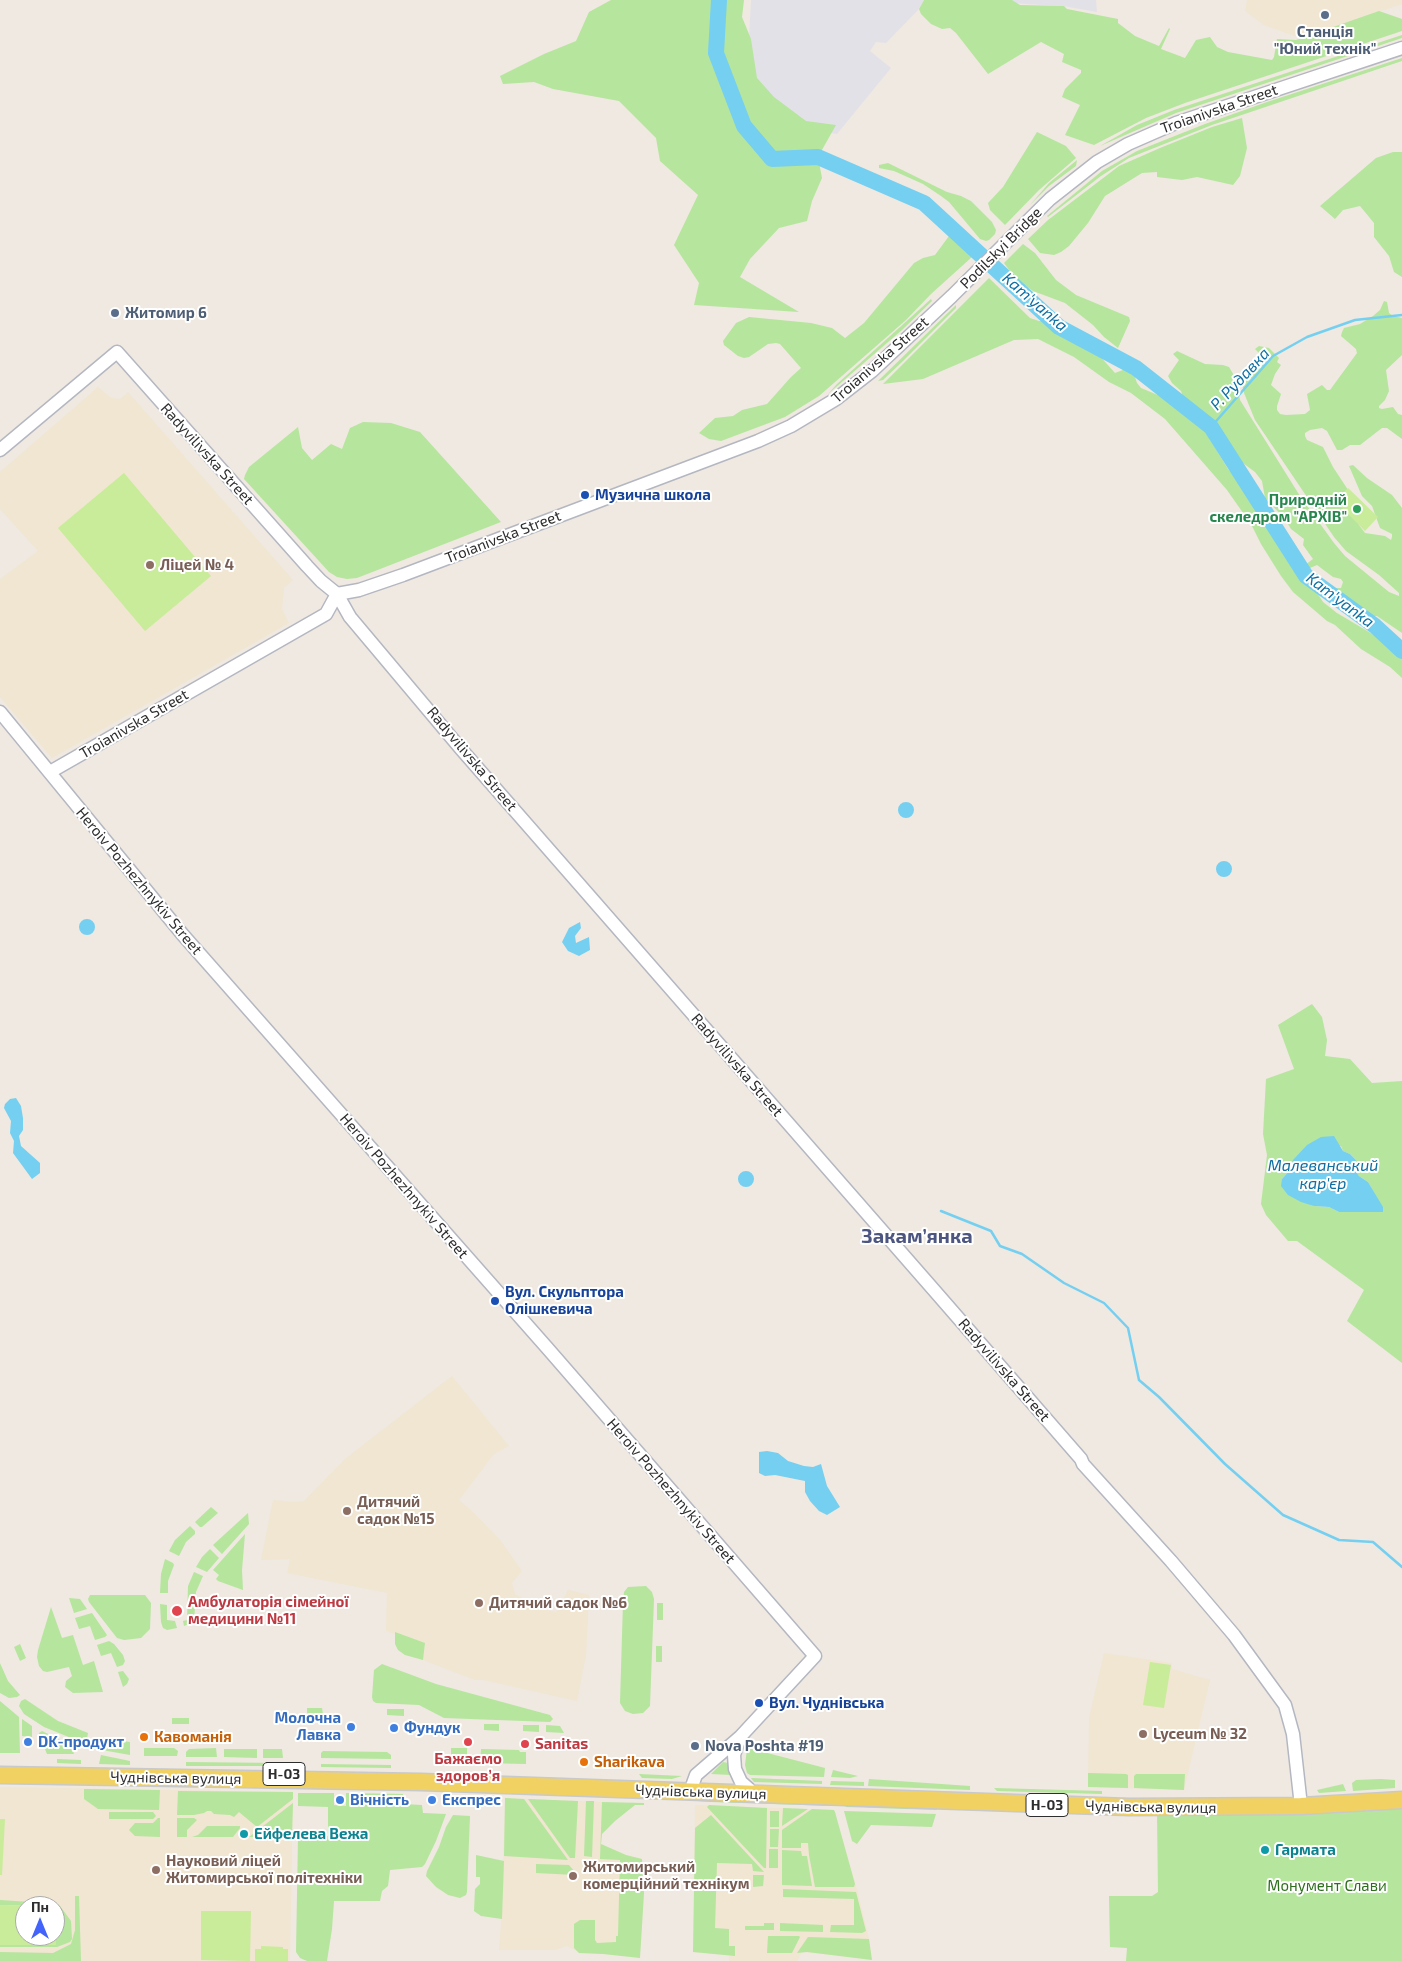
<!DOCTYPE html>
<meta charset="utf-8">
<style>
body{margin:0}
#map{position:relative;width:1402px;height:1961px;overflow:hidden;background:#efe9e1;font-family:"Exo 2",sans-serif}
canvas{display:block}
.north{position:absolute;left:15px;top:1896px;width:50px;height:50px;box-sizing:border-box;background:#fff;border:1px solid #ababab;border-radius:50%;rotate:0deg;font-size:14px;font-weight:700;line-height:20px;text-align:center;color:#2e2e2e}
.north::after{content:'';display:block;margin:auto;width:18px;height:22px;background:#4264fb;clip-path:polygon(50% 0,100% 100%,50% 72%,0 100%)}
</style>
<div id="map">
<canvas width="1402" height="1961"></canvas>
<div class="north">Пн</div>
</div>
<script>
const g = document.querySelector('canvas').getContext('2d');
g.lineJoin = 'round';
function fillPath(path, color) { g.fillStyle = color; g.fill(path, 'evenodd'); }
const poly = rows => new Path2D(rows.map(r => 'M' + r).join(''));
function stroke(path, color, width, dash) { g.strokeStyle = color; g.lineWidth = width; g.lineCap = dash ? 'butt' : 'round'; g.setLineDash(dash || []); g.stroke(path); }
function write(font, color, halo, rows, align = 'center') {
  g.font = font + ' "Exo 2",sans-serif'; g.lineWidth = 4; g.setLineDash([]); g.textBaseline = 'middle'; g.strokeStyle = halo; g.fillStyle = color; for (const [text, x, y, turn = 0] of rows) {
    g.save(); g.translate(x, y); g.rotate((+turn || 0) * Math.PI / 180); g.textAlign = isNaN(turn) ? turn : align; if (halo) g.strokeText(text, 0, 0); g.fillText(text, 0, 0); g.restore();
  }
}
fillPath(poly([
 [751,0,924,0,919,9,886,43,876,42,870,51,891,68,837,134,794,127,758,94,749,37],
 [1001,0,1096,0,1097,12,1063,6,1025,4,1001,2]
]), '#e3e1e8');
fillPath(poly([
 [1247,0,1402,0,1402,4,1300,38,1264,25,1245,11],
 [98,387,111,398,120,399,128,392,293,580,284,588,282,609,289,623,52,758,0,697,0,579,38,551,0,509,0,472],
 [452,1376,509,1446,494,1454,459,1500,472,1511,501,1541,522,1571,512,1583,515,1594,547,1610,556,1612,568,1590,589,1595,586,1656,577,1701,483,1680,475,1680,423,1660,425,1643,386,1631,387,1593,287,1573,290,1559,261,1560,273,1500,292,1502,304,1501,345,1459],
 [1104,1653,1172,1663,1172,1669,1210,1680,1184,1790,1088,1787,1089,1718],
 [0,1787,293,1792,290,1961,0,1961],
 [25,1906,55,1906,55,1936,25,1936],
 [505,1798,603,1802,601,1844,626,1855,642,1859,644,1893,640,1954,603,1953,577,1951,567,1946,555,1950,499,1950,502,1912],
 [695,1805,834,1810,858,1893,869,1939,872,1960,804,1952,802,1952,797,1961,729,1961,729,1955,693,1952]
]), '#f0e6d1');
fillPath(poly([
 [611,0,744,0,742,17,751,39,757,78,774,97,806,121,836,125,818,157,822,178,812,201,807,221,779,228,750,259,740,277,799,312,694,305,699,283,674,245,698,195,660,161,656,138,619,101,553,89,534,82,503,84,500,76,544,54,576,41,589,12],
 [924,0,1012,0,1020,5,1064,6,1067,9,1118,19,1118,23,1135,36,1159,46,1169,28,1170,29,1161,49,1185,58,1196,40,1210,37,1217,47,1228,52,1272,60,1274,57,1277,39,1296,40,1379,11,1402,19,1402,31,1185,103,1146,118,1094,145,1065,135,1080,105,1062,97,1065,89,1081,73,1081,70,1062,62,1064,54,1041,42,988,74,956,33,950,28,942,29,931,24,921,14,919,9],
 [1402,35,1402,38,1176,113,1100,146,1137,125,1174,110],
 [1402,58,1402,61,1212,125,1129,158,1101,176,1048,217,1047,216,1102,171,1137,151,1205,124,1267,102],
 [1242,118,1247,148,1240,176,1233,185,1197,177,1182,180,1157,177,1157,172,1142,173,1105,196,1088,223,1069,246,1061,252,1054,255,1040,253,1028,239,1048,220,1119,166,1160,148,1212,127],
 [1037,132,1066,146,1076,158,1039,190,1005,225,990,210,988,203,1003,187],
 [1393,152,1402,152,1402,277,1394,272,1389,256,1374,237,1374,223,1360,206,1343,210,1335,219,1320,206,1376,158],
 [1077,160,1076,166,1049,186,1030,205,1049,183],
 [888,163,947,192,961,196,971,201,992,222,996,230,995,234,989,240,986,241,980,239,949,202,941,196,923,184,894,171,879,168,879,165],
 [949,236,972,257,931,294,906,320,819,396,785,417,721,441,709,439,699,433,715,418,733,416,742,410,767,404,791,377,801,368,780,344,776,343,768,344,749,357,744,358,738,356,724,345,723,341,736,323,749,317,811,323,832,328,845,338,864,323,914,263,923,258,935,255],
 [1023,244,1035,253,1056,280,1076,295,1129,317,1130,321,1118,348,1104,337,1093,325,1065,303,1033,291,1020,282,1013,275,1004,263],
 [989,278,1030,318,1039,321,1060,321,1068,323,1075,334,1089,344,1115,373,1128,368,1133,371,1137,383,1141,388,1165,398,1194,420,1205,431,1228,469,1264,509,1264,513,1262,515,1268,517,1275,536,1291,553,1300,568,1312,576,1310,582,1323,602,1337,613,1379,638,1393,651,1402,656,1402,678,1390,667,1361,649,1335,625,1327,621,1293,592,1281,576,1261,544,1250,522,1250,520,1248,520,1227,490,1165,419,1131,393,1109,382,1074,357,1038,339,1014,340,923,379,883,384],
 [931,299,932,301,902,330,828,394,837,384],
 [1384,301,1387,302,1389,313,1393,316,1402,318,1402,355,1386,370,1389,391,1385,400,1379,406,1379,408,1382,409,1393,407,1398,414,1402,415,1402,439,1387,428,1382,428,1360,445,1350,445,1342,450,1337,450,1327,431,1322,428,1310,430,1305,433,1305,436,1307,440,1323,447,1333,467,1354,499,1359,525,1365,533,1385,536,1391,540,1392,537,1392,534,1380,528,1372,506,1362,496,1349,466,1353,465,1367,478,1392,495,1402,508,1402,633,1377,616,1359,617,1358,616,1358,610,1350,600,1333,590,1335,588,1341,588,1343,582,1341,579,1333,577,1317,565,1310,568,1305,565,1313,559,1303,545,1304,539,1291,529,1285,519,1265,498,1262,481,1255,472,1232,455,1225,440,1212,419,1183,397,1181,391,1172,383,1168,376,1179,360,1173,354,1177,351,1205,364,1223,365,1229,367,1235,377,1240,400,1300,496,1334,543,1345,556,1389,592,1399,596,1399,593,1379,575,1346,551,1334,537,1255,420,1244,393,1240,375,1243,372,1252,373,1262,365,1264,358,1255,349,1259,346,1269,348,1279,358,1277,362,1281,365,1275,374,1271,385,1281,394,1277,406,1277,410,1280,414,1286,415,1305,414,1310,410,1307,394,1322,385,1327,390,1330,390,1357,353,1356,349,1341,336,1342,332,1344,328,1360,324,1373,316,1380,310],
 [956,305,956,308,903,361,883,380,878,381],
 [363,422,391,423,420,432,501,522,357,578,347,579,337,577,329,572,244,479,245,475,249,467,298,427,302,448,312,460,331,444,342,449,350,428],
 [1312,1004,1322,1017,1327,1040,1325,1056,1350,1059,1372,1083,1402,1081,1402,1363,1347,1321,1364,1290,1297,1241,1288,1241,1266,1215,1261,1204,1267,1155,1263,1134,1266,1079,1294,1069,1278,1025],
 [1341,1146,1343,1151,1350,1154,1356,1160,1355,1170,1359,1176,1368,1182,1382,1207,1383,1212,1339,1212,1329,1207,1314,1206,1282,1179,1290,1170],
 [211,1507,218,1513,202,1527,200,1527,195,1522],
 [248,1513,249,1524,222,1554,213,1545],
 [190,1526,195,1531,195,1534,186,1542,179,1556,169,1551,175,1540],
 [245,1534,242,1570,243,1590,218,1581,216,1579,219,1575,213,1570],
 [210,1549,219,1558,207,1572,196,1567,202,1557],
 [165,1559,173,1563,174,1565,168,1581,168,1593,160,1593,161,1574],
 [194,1572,203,1576,196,1592,194,1622,184,1626,183,1621,187,1620,188,1586],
 [646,1586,652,1592,654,1599,650,1706,643,1713,633,1714,625,1711,620,1703,623,1602,624,1592,628,1587],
 [90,1595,145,1595,151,1603,150,1629,141,1638,124,1640,117,1638,89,1602,88,1599],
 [69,1598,80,1599,87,1609,74,1613],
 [657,1603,663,1603,663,1620,657,1620],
 [160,1604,167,1605,167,1620,175,1621,177,1628,167,1630,163,1628,161,1622],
 [51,1607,62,1638,73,1635,83,1665,94,1661,103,1692,73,1693,65,1687,66,1681,72,1676,69,1667,47,1672,43,1671,39,1666,37,1657,38,1650],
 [92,1613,107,1635,105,1637,95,1640,90,1626,79,1629,75,1618],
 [395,1632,425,1643,423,1660,405,1655,398,1650,395,1644],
 [109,1641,114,1644,123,1655,125,1661,123,1665,117,1667,111,1653,101,1656,97,1645],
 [20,1644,26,1658,20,1661,14,1647],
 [656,1646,662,1646,662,1662,656,1662],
 [0,1663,8,1681,20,1695,17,1697,9,1698,0,1693],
 [382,1664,436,1684,550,1715,553,1719,550,1722,444,1718,419,1705,376,1703,373,1701,372,1697,374,1670],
 [123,1671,129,1679,127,1684,123,1687,118,1672],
 [25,1699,58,1721,88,1733,86,1744,44,1727,24,1714,19,1706,21,1701],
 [0,1701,19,1717,20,1753,0,1753],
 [307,1708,322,1708,323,1714,307,1714],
 [387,1709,404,1709,404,1716,387,1715],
 [172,1718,189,1718,189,1724,172,1724],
 [22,1719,32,1726,32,1737,22,1736],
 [443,1723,460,1723,460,1729,443,1729],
 [484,1724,499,1724,499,1731,484,1730],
 [523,1725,539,1725,539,1732,523,1731],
 [546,1725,560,1726,564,1733,546,1732],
 [42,1731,71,1745,74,1754,47,1754,39,1735,39,1733],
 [111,1739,130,1742,130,1755,102,1750,104,1744],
 [144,1748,174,1748,178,1751,177,1756,144,1756],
 [216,1748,217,1757,186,1757,186,1752,189,1749],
 [451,1748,467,1748,467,1762,451,1761],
 [224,1749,257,1749,257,1758,224,1757],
 [263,1749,282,1749,283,1758,263,1758],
 [481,1749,519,1750,520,1752,526,1752,526,1764,480,1763],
 [747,1749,752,1749,825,1768,824,1777,750,1775,747,1773,745,1765],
 [323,1751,387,1752,391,1755,391,1759,321,1758,321,1753],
 [101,1755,130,1761,130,1765,99,1764],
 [57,1759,81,1760,81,1764,57,1763],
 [186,1762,281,1763,281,1766,186,1766],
 [723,1762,728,1763,731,1775,711,1774],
 [321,1764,391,1765,391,1768,321,1767],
 [833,1770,858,1776,850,1778,831,1777],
 [1088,1773,1126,1774,1128,1775,1128,1788,1088,1787],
 [639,1774,682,1776,672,1779,642,1778],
 [1136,1774,1185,1774,1184,1790,1134,1788,1134,1776],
 [751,1778,822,1781,822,1784,754,1782],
 [869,1779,970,1786,970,1790,868,1786],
 [1381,1779,1395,1780,1395,1788,1353,1791,1352,1783,1356,1780],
 [831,1781,864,1782,864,1786,830,1785],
 [1343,1784,1346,1791,1319,1793,1317,1790],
 [994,1788,1102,1791,1102,1794,997,1791],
 [84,1789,160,1790,159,1810,98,1809,84,1799],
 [178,1791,293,1792,293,1799,257,1827,239,1812,234,1817,230,1815,214,1814,211,1811,207,1811,204,1813,194,1815,177,1815],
 [298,1793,334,1793,334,1805,346,1806,346,1793,403,1794,403,1804,422,1805,423,1813,446,1814,436,1841,425,1864,422,1867,390,1870,388,1886,382,1891,380,1901,334,1901,332,1929,327,1961,307,1961,300,1958,296,1952,298,1837,328,1836,328,1807,298,1806],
 [505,1798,524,1799,568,1860,504,1856],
 [528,1799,578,1801,575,1858,570,1858],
 [697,1800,828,1803,832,1806,711,1802,697,1801],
 [586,1801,594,1801,592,1857,584,1856],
 [602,1802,644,1803,644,1805,635,1805,615,1821,602,1834,601,1844,626,1855,642,1859,644,1893,640,1958,603,1954,579,1953,574,1948,574,1924,580,1920,595,1920,595,1940,597,1943,616,1942,616,1936,618,1936,620,1860,600,1859],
 [293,1803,292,1837,249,1837],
 [849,1804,937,1807,937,1810,845,1807],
 [709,1805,767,1808,766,1868,764,1868,707,1807],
 [1402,1807,1402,1961,1126,1961,1127,1948,1110,1947,1109,1896,1152,1896,1158,1892,1157,1813],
 [783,1808,808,1809,782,1826],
 [812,1809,834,1810,835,1812,855,1884,854,1887,815,1887,809,1855,808,1843,801,1843,801,1848,782,1848,782,1830],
 [770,1811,779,1811,779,1827,770,1827],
 [844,1811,936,1814,932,1827,871,1825,857,1844,852,1841],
 [109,1812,153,1812,156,1816,153,1819,109,1819],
 [453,1815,470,1816,467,1892,466,1895,460,1898,448,1895,436,1887,426,1876,427,1871,439,1847,446,1827],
 [711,1815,764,1872,753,1871,752,1864,717,1863,715,1928,729,1929,729,1946,735,1946,735,1956,693,1952,695,1828],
 [158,1818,160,1818,160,1837,135,1836,129,1830,135,1823,153,1823],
 [177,1818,194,1818,197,1820,187,1830,187,1837,177,1837],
 [207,1826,240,1826,240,1828,233,1837,192,1837,198,1835],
 [770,1829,779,1829,778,1847,770,1847],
 [769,1849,778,1849,778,1868,769,1868],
 [782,1850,801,1851,802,1856,807,1856,812,1886,782,1885],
 [476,1855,504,1861,502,1919,481,1916,474,1911,475,1889,480,1884,480,1877,476,1877],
 [536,1864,569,1865,575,1872,575,1875,536,1873],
 [753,1875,764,1875,763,1886,753,1887],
 [783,1889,856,1892,866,1931,862,1933,830,1932,831,1925,854,1925,854,1899,783,1897],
 [75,1896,79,1896,81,1961,0,1961,0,1952,53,1953,71,1944,75,1930],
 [0,1900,46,1903,60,1906,71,1921,72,1939,70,1942,57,1947,0,1947,0,1945,56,1945,56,1906,0,1905],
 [764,1923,774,1923,774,1930,745,1930,745,1926,764,1926],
 [780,1923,823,1925,823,1932,780,1931],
 [768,1936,799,1936,800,1937,792,1953,767,1953],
 [808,1937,869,1939,872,1960,807,1952,797,1953]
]), '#b6e59e');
fillPath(poly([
 [124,473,211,576,145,631,58,528],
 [1348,488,1378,517,1365,531,1335,501],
 [1150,1662,1171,1665,1164,1708,1143,1705],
 [0,1819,5,1819,2,1875,0,1875],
 [0,1905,56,1906,56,1945,0,1945],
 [25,1906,55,1906,55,1936,25,1936],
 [201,1911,251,1911,250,1961,201,1960],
 [261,1946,283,1947,283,1949,288,1949,288,1961,255,1961,255,1949,261,1949]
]), '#c9ec9a');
fillPath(poly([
 '898 810a8 8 0 1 1 16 0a8 8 0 1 1-16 0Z',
 '1216 869a8 8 0 1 1 16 0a8 8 0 1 1-16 0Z',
 '79 927a8 8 0 1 1 16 0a8 8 0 1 1-16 0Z',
 [580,922,581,928,575,936,576,943,589,937,590,950,579,956,568,951,562,942,569,928],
 [16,1098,21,1106,23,1118,23,1130,19,1136,21,1146,40,1163,40,1173,32,1179,13,1153,14,1141,10,1133,11,1121,4,1108,5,1104,10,1099],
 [1334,1136,1343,1151,1350,1154,1356,1160,1355,1170,1359,1176,1368,1182,1383,1207,1383,1212,1339,1212,1329,1207,1314,1206,1301,1202,1288,1195,1281,1186,1282,1179,1290,1170,1293,1160,1307,1145,1321,1137],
 '738 1179a8 8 0 1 1 16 0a8 8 0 1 1-16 0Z',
 [767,1451,778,1453,788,1461,804,1466,813,1467,821,1464,827,1486,840,1507,827,1515,819,1511,810,1501,805,1492,805,1481,775,1475,765,1476,759,1473,759,1452]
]), '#75cff0');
stroke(poly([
 [1211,427,1273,356,1307,337,1355,320,1402,315],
 [941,1211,991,1231,1000,1246,1022,1254,1064,1283,1104,1303,1128,1328,1139,1380,1159,1397,1225,1464,1283,1515,1339,1540,1373,1542,1402,1567]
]), '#75cff0', 2.5);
stroke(poly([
 [719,0,716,53,744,126,772,159,818,157,924,203,1059,327,1136,368,1211,427,1306,576,1375,626,1402,651]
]), '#75cff0', 16);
const tertiary = poly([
 [0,450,117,352,307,566,321,581,337,594,350,617,461,749,933,1289,1081,1459,1083,1464,1171,1561,1234,1635,1285,1705,1293,1734,1301,1806],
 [337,594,359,590,403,575,758,441,791,426,836,399,872,371,952,296,1050,199,1097,162,1128,144,1176,123,1402,48],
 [0,712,183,935,549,1350,815,1656,740,1737,696,1775,692,1786],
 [50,772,326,614,337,594],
 [740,1737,734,1755,735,1769,741,1782,749,1789]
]);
const primary = poly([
 [0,1775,421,1782,1129,1807,1301,1806,1402,1800]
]);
stroke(tertiary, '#b4b7c1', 15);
stroke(primary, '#c9c9c9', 19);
stroke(tertiary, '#fff', 12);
stroke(primary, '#f2d163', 16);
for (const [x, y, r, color] of [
 [1325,15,5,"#5c6f8a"],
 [115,313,5,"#5c6f8a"],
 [585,495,5,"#1a4fb4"],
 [1357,509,5,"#2e9e5b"],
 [150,565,5,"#8d6e63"],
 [495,1301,5,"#1a4fb4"],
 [347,1511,5,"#8d6e63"],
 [479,1603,5,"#8d6e63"],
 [177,1611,6,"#e0444e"],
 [759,1703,5,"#1a4fb4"],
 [351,1727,5,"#3f7fe0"],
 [394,1728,5,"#3f7fe0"],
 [1143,1734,5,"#8d6e63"],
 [144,1737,5,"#e8710a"],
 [28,1742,5,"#3f7fe0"],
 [468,1742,5,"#e0444e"],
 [525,1744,5,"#e0444e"],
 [695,1746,5,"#5c6f8a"],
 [584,1762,5,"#e8710a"],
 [340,1800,5,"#3f7fe0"],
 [432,1800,5,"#3f7fe0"],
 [244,1834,5,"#0f9aa8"],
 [1265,1850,5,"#0f9aa8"],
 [156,1870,5,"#8d6e63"],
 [573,1876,5,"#8d6e63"]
]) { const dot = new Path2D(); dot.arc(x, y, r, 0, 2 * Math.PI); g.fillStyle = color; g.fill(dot); stroke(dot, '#fff', 2); }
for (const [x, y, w] of [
 [284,1774,42],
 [1047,1805,42]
]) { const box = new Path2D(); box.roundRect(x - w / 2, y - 11.5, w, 23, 4); g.fillStyle = '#fff'; g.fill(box); stroke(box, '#2e2e2e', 1); }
write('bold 14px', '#2e2e2e', null, [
 ["Н-03",284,1774],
 ["Н-03",1047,1805]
]);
write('bold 15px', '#4e5e75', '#fff', [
 ["Станція",1325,32,"center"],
 ["\"Юний технік\"",1325,49,"center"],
 ["Житомир 6",125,313],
 ["Nova Poshta #19",705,1746]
], 'left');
write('15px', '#2e2e2e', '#fff', [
 ["Troianivska Street",1219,109,-19],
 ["Podilskyi Bridge",1001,248,-45],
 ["Troianivska Street",880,360,-41],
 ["Radyvilivska Street",207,454,48],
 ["Troianivska Street",503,537,-21],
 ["Troianivska Street",134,724,-30],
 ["Radyvilivska Street",472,759,50],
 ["Heroiv Pozhezhnykiv Street",139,881,50],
 ["Radyvilivska Street",737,1065,49],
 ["Heroiv Pozhezhnykiv Street",404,1186,49],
 ["Radyvilivska Street",1004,1370,49],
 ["Heroiv Pozhezhnykiv Street",671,1491,49],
 ["Чуднівська вулиця",176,1778,1],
 ["Чуднівська вулиця",701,1792,2],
 ["Чуднівська вулиця",1151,1807,1]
]);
write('bold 15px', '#164399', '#fff', [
 ["Музична школа",595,495],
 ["Вул. Скульптора",505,1292],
 ["Олішкевича",505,1309],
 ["Вул. Чуднівська",769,1703]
], 'left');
write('bold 15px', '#27864d', '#fff', [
 ["Природній",1347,500],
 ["скеледром \"АРХІВ\"",1347,517]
], 'right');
write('bold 15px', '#785e54', '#fff', [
 ["Ліцей № 4",160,565],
 ["Дитячий",357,1502],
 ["садок №15",357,1519],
 ["Дитячий садок №6",489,1603],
 ["Lyceum № 32",1153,1734],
 ["Науковий ліцей",166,1861],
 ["Житомирської політехніки",166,1878],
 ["Житомирський",583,1867],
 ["комерційний технікум",583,1884]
], 'left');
write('bold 15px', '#be3a42', '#fff', [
 ["Амбулаторія сімейної",188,1602],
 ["медицини №11",188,1619],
 ["Sanitas",535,1744],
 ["Бажаємо",468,1759,"center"],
 ["здоровʼя",468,1776,"center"]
], 'left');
write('bold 15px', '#366cbe', '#fff', [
 ["Молочна",341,1718,"right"],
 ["Лавка",341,1735,"right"],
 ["Фундук",404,1728],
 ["DK-продукт",38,1742],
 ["Вічність",350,1800],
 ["Експрес",442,1800]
], 'left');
write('bold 15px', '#c56008', '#fff', [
 ["Кавоманія",154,1737],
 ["Sharikava",594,1762]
], 'left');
write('bold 15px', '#0d838f', '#fff', [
 ["Ейфелева Вежа",254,1834],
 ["Гармата",1275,1850]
], 'left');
write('15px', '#2c6e1b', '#fff', [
 ["Монумент Слави",1327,1886]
]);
write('italic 16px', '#0d6fa3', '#fff', [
 ["Kam'yanka",1035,302,41],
 ["Р. Рудавка",1240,379,-47],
 ["Kam'yanka",1340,600,37],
 ["Малеванський",1323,1166],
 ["кар'єр",1323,1184]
]);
write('bold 20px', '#4d5680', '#fff', [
 ["Закам’янка",917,1236]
]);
</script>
